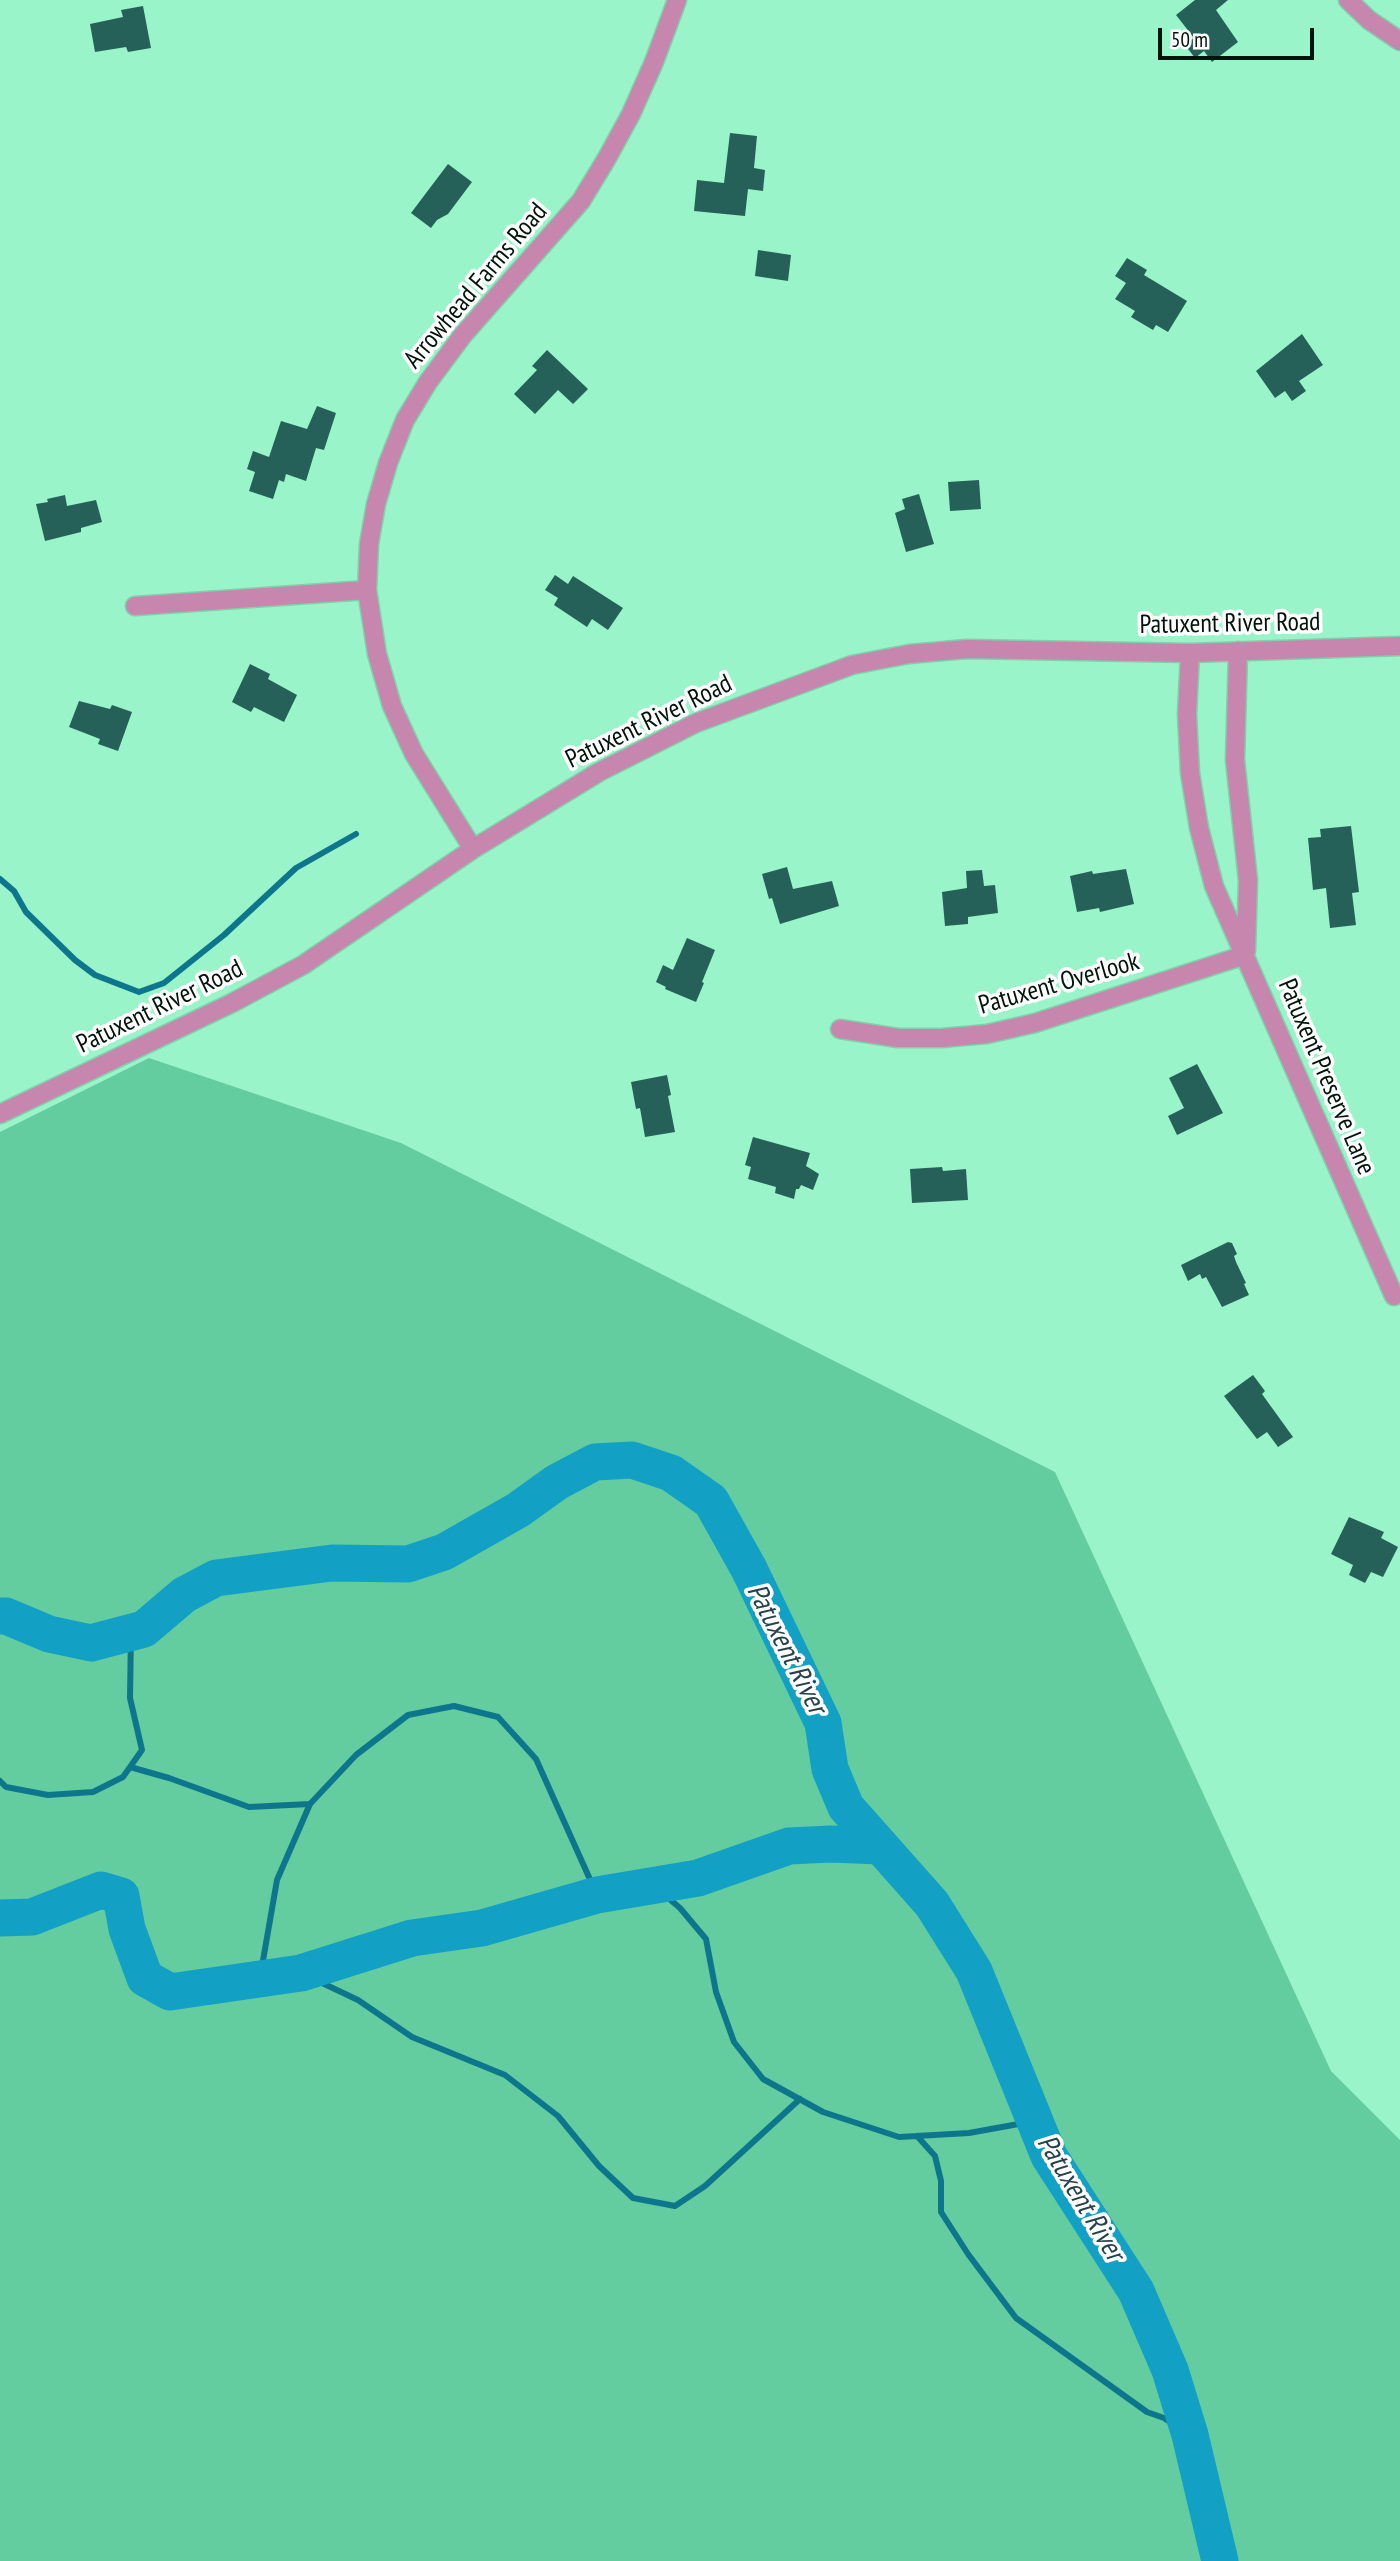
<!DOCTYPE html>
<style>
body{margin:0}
#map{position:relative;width:1400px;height:2561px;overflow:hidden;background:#9af4ca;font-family:"PT Sans Narrow",sans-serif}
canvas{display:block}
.scale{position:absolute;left:1158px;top:28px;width:156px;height:32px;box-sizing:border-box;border:4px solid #001409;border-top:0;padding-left:9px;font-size:21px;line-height:24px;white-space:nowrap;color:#001409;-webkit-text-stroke:5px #fff;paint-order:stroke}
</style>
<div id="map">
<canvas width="1400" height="2561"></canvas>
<div class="scale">50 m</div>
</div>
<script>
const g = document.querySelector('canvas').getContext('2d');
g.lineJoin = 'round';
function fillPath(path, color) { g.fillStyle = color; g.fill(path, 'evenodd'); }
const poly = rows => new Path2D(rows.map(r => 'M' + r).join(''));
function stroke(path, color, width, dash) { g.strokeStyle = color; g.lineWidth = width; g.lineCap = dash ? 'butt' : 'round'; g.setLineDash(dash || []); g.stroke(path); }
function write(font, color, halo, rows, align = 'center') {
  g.font = font + ' "PT Sans Narrow",sans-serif'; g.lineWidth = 7; g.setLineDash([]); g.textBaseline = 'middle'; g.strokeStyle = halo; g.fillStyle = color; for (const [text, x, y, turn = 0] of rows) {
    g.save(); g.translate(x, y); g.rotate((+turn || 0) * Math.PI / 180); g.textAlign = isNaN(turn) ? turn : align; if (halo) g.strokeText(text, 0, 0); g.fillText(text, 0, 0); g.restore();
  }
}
fillPath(poly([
 [149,1058,401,1143,1055,1472,1331,2071,1400,2140,1400,2561,0,2561,0,1132]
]), '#64cd9f');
stroke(poly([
 [0,879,14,891,26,912,75,960,95,975,139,992,164,983,224,935,296,868,356,834],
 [130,1767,169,1778,249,1807,310,1804],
 [0,1781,6,1787,48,1795,93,1792,123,1777,142,1750,130,1698,131,1633],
 [654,1886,680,1908,706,1939,716,1992,734,2042,763,2079,823,2112,899,2137,969,2133,1035,2121],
 [261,1972,277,1880,310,1804,356,1755,408,1715,454,1706,498,1717,536,1759,597,1895],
 [301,1973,358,2000,412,2037,505,2075,558,2116,599,2166,633,2198,675,2206,705,2186,800,2099],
 [917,2136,935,2156,941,2181,941,2212,968,2254,1016,2318,1147,2412,1164,2418,1190,2435]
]), '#0d768d', 6);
stroke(poly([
 [0,1616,6,1616,49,1634,91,1643,144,1629,184,1595,216,1578,332,1563,408,1564,444,1552,518,1510,557,1482,595,1462,632,1460,671,1473,711,1501,749,1569,823,1723,830,1769,846,1807,932,1904,974,1971,1049,2156,1136,2291,1170,2370,1190,2435,1220,2561],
 [0,1918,32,1917,101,1890,121,1896,127,1929,145,1978,170,1992,301,1973,412,1938,482,1928,597,1895,698,1878,789,1846,831,1844,879,1846]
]), '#13a0c5', 37);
fillPath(poly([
 [1195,0,1228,0,1216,10,1238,42,1212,62,1204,51,1195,58,1185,45,1194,38,1176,15],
 [143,6,151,48,128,52,126,47,95,52,90,24,123,17,121,10],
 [730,133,757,136,754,168,765,170,763,191,748,189,745,216,694,211,697,180,724,183],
 [448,164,472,182,448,214,437,220,431,228,411,213],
 [758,250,791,255,788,281,755,276],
 [1127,258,1147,270,1144,275,1187,301,1168,332,1156,325,1153,330,1131,317,1135,311,1115,299,1126,283,1115,276],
 [1302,334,1323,365,1299,381,1306,391,1292,401,1285,391,1275,398,1256,371],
 [547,350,588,389,573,404,558,390,535,414,514,394,537,370,532,366],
 [317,406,336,413,324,450,316,448,306,481,286,474,284,482,279,480,273,499,249,491,255,472,247,469,253,451,269,457,281,421,307,429],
 [979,480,981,509,950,511,948,482],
 [919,494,934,544,906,552,895,513,905,509,902,499],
 [65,495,67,506,96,500,102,522,81,528,81,532,45,541,36,504,48,502,47,499],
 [555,575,568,584,573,576,623,608,608,630,592,619,587,627,554,605,558,598,545,590],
 [250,664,270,674,268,679,297,695,284,722,254,707,251,712,232,702],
 [79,701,110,709,112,705,132,712,118,751,98,744,100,739,69,727],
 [1351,826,1359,892,1352,893,1356,925,1330,928,1326,888,1313,890,1308,838,1321,837,1320,829],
 [787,867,793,889,832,881,839,906,780,924,772,898,769,899,762,874],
 [1126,869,1134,904,1100,912,1099,908,1077,912,1070,876,1092,871,1093,874],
 [982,870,984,886,995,885,998,913,968,917,968,924,945,926,942,892,967,888,966,871],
 [687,938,715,950,702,982,704,983,696,1002,665,989,666,987,656,982,663,965,673,970],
 [1197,1064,1223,1113,1177,1135,1168,1116,1184,1108,1169,1078],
 [667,1075,671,1095,668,1096,675,1132,645,1137,640,1108,636,1109,631,1082],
 [753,1137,810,1153,806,1166,819,1174,813,1190,801,1185,799,1189,796,1189,794,1199,775,1193,776,1187,748,1179,751,1167,745,1165],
 [942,1167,943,1171,966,1169,968,1200,912,1203,910,1169],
 [1228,1242,1232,1243,1237,1254,1234,1256,1236,1262,1246,1283,1244,1284,1249,1295,1222,1307,1206,1277,1202,1279,1200,1274,1188,1281,1181,1265],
 [1253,1375,1265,1391,1262,1394,1293,1437,1278,1447,1267,1432,1257,1439,1224,1396],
 [1349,1517,1384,1532,1381,1538,1398,1547,1383,1577,1371,1572,1365,1583,1349,1575,1353,1565,1331,1554]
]), '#256159');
const street = poly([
 [1348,0,1369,20,1400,41],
 [135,606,367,590],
 [1238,651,1235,760,1248,880,1246,951],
 [1190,653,1187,714,1190,773,1199,828,1214,886,1394,1296],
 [473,849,414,754,392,706,377,654,367,590,369,544,376,504,388,463,405,420,428,382,463,335,581,201,607,158,631,114,654,62,677,0],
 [840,1029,898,1038,942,1038,987,1034,1035,1023,1245,955],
 [0,1114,232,1003,303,965,473,849,599,772,696,723,852,665,909,654,967,649,1190,653,1400,646]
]);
stroke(street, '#81d0ab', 21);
stroke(street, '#c786ad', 18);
write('26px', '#001409', '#fff', [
 ["Arrowhead Farms Road",476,286,-50],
 ["Patuxent River Road",1230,624,-1],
 ["Patuxent River Road",649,722,-26],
 ["Patuxent Overlook",1059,984,-16],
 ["Patuxent River Road",160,1007,-26],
 ["Patuxent Preserve Lane",1326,1077,67]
]);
write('italic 28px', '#28424b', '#fff', [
 ["Patuxent River",786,1649,63],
 ["Patuxent River",1080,2198,59]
]);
</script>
